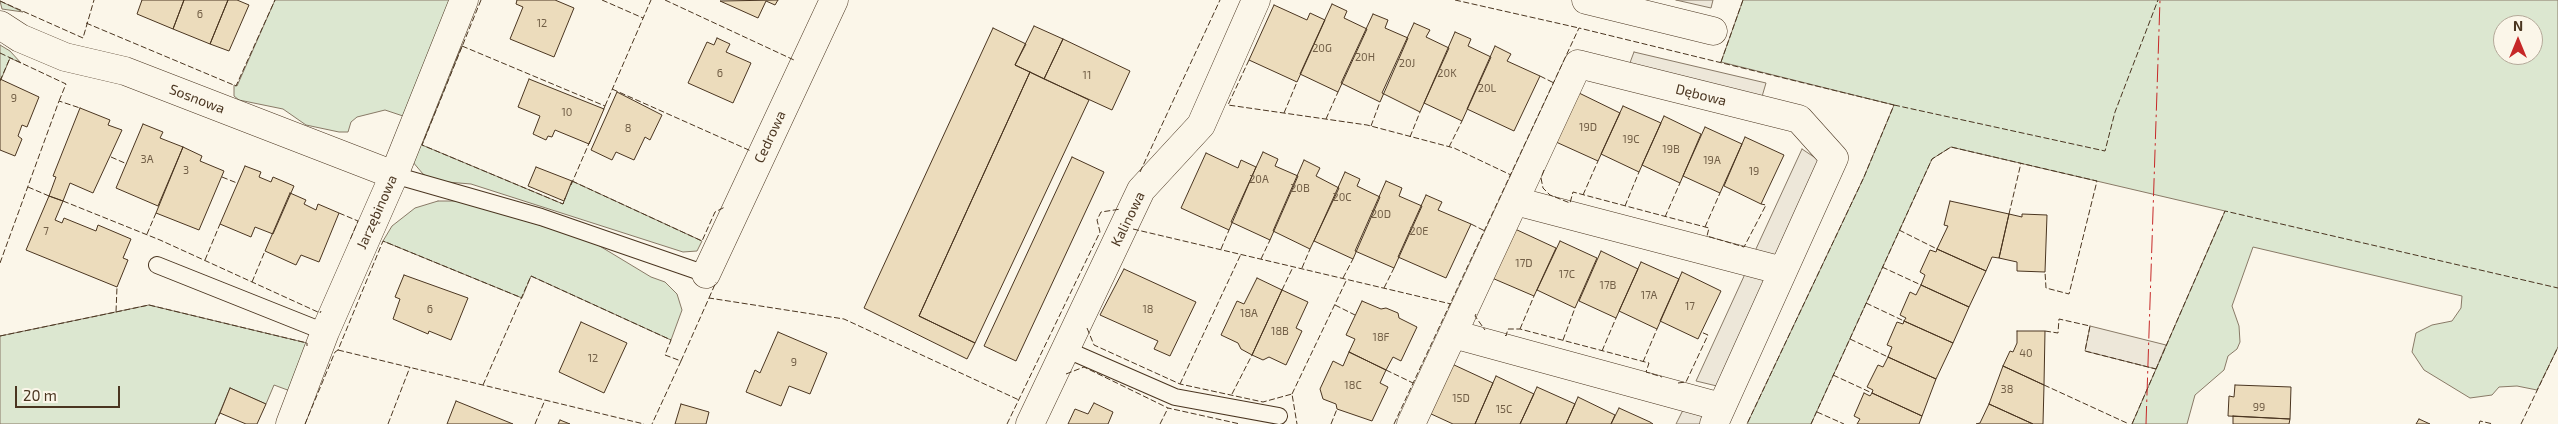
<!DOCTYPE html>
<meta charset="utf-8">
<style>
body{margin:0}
#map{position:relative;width:2558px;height:424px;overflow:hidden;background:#fbf6e9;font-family:"Exo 2",sans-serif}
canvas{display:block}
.north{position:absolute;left:2493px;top:15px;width:50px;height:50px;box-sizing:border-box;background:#fbf6e9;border:1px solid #b4a999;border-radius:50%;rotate:0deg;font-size:14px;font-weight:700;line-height:20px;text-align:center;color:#4a3520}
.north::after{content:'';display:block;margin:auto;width:18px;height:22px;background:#c62828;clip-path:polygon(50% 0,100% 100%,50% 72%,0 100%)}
.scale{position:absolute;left:15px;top:386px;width:105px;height:22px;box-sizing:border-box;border:2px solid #4a3520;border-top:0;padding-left:6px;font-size:15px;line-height:18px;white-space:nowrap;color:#4a3520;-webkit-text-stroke:4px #fbf6e9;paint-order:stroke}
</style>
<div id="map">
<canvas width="2558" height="424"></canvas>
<div class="north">N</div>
<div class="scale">20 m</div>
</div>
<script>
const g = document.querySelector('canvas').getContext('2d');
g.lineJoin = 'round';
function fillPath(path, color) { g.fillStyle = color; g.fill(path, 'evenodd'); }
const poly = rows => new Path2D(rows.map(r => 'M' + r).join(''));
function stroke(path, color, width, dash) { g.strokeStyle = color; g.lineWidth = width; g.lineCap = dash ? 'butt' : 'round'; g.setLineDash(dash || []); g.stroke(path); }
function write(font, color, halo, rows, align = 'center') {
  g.font = font + ' "Exo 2",sans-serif'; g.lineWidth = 4; g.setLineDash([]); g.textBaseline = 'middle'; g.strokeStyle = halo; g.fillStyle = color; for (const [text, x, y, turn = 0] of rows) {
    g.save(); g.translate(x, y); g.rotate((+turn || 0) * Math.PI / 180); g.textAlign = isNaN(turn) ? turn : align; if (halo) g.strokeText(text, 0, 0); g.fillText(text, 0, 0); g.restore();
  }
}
const green = poly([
 [275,0,450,0,403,116,385,110,357,117,351,122,348,132,339,132,306,125,283,109,239,100,234,96,234,85,237,86,275,0],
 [1743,0,2558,0,2558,347,2537,390,2517,386,2499,387,2492,395,2470,398,2424,370,2412,352,2416,333,2432,325,2452,321,2461,308,2462,296,2253,247,2232,306,2239,326,2240,342,2237,349,2228,356,2224,370,2195,395,2187,424,2132,424,2225,211,1951,147,1932,159,1811,424,1747,424,1864,177,1894,105,1721,62,1743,0],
 [2503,25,2533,25,2533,55,2503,55,2503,25],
 [0,1,23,12,2,9,0,1],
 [0,45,10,51,21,63,10,58,0,82,0,45],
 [462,46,422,145,563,204,572,181,702,241,697,251,683,252,471,184,435,181,423,174,412,161,422,131,462,46],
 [438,201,463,201,593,242,651,277,665,282,677,294,682,310,671,340,531,276,522,298,383,241,392,226,415,208,438,201],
 [149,305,307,343,293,392,274,385,266,404,230,388,215,424,0,424,0,336,149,305]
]);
fillPath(green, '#dce7d0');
stroke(green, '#887966', 1);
const parking = poly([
 [1676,0,1713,0,1711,8,1676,0],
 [1634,52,1766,83,1761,100,1628,68,1634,52],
 [1802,149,1823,163,1778,258,1755,251,1802,149],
 [1745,274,1770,281,1721,387,1696,381,1745,274],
 [2090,326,2166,345,2156,369,2085,351,2090,326],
 [1683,410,1707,417,1704,424,1676,424,1683,410]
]);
fillPath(parking, '#ede7d9');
stroke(parking, '#887966', 1);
const building = poly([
 [142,0,184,0,173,29,137,14,142,0],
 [184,0,228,0,210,44,173,29,184,0],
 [228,0,237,0,249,5,229,51,210,44,228,0],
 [517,0,555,0,574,8,554,57,510,39,523,7,516,4,517,0],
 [778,0,775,5,766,1,758,18,720,1,778,0],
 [1332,4,1347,11,1344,18,1367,29,1338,92,1300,74,1332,4],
 [1274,5,1307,20,1310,13,1325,20,1297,82,1249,60,1274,5],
 [1373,14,1388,20,1385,28,1408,38,1380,102,1341,83,1373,14],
 [1414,23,1430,30,1426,37,1449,48,1420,112,1382,93,1414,23],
 [1034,26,1063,39,1044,79,1015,65,1034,26],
 [993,28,1026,44,1015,65,1030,72,919,316,975,343,967,359,864,308,993,28],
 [1455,32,1471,39,1468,46,1491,57,1462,121,1424,103,1455,32],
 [717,38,730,44,726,52,751,63,733,103,688,83,707,42,714,45,717,38],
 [1063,39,1130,71,1112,110,1044,79,1063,39],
 [1495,46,1511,54,1507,61,1540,76,1514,131,1467,109,1495,46],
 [1030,72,1089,100,975,343,919,316,1030,72],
 [0,79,39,97,27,127,22,125,18,136,22,139,15,156,0,150,0,79],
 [529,79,604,109,589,144,555,130,552,137,548,136,546,140,533,134,540,116,518,107,529,79],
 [617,92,662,115,650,140,645,137,634,160,616,152,612,160,591,150,617,92],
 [1579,93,1620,113,1598,161,1556,142,1579,93],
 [1623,106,1661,123,1639,172,1601,154,1623,106],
 [80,108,110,120,108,125,122,130,93,193,70,183,63,201,49,196,56,177,53,176,80,108],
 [1664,116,1701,134,1680,183,1642,165,1664,116],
 [143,124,163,132,160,138,183,147,158,206,116,188,143,124],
 [1705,127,1742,144,1720,193,1683,176,1705,127],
 [1745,137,1784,155,1761,204,1724,186,1745,137],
 [183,147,202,156,200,161,224,171,199,230,156,213,183,147],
 [1263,152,1278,159,1275,166,1298,176,1270,240,1231,222,1263,152],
 [1206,153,1238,168,1241,160,1256,167,1229,230,1181,208,1206,153],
 [1072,157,1104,172,1016,361,984,346,1072,157],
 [1304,160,1320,168,1316,176,1339,188,1310,249,1273,231,1304,160],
 [245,166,261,172,259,177,271,182,273,177,294,186,273,234,255,227,251,237,220,224,245,166],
 [536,167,572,181,564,201,528,186,536,167],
 [1345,172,1360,179,1357,186,1380,197,1353,259,1314,241,1345,172],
 [1386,181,1402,188,1399,196,1422,206,1394,268,1355,251,1386,181],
 [290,193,306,200,304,204,316,210,318,204,339,213,319,262,301,255,296,265,265,251,290,193],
 [1426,195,1442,202,1438,210,1471,224,1446,278,1398,257,1426,195],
 [49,196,63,201,55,220,62,223,64,218,96,231,98,225,131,239,123,258,128,260,117,287,26,250,49,196],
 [1950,201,2009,214,1999,258,1992,257,1986,271,1937,249,1948,226,1944,225,1950,201],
 [2009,214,2022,217,2022,214,2047,215,2045,272,2017,271,2017,262,1999,258,2009,214],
 [1515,229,1556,248,1534,296,1492,278,1515,229],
 [1560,241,1597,258,1575,308,1537,290,1560,241],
 [1937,249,1986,271,1969,307,1921,285,1925,275,1920,272,1930,250,1936,252,1937,249],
 [1601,251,1638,269,1616,318,1579,301,1601,251],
 [1641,262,1679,279,1657,329,1619,311,1641,262],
 [1124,269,1196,302,1170,356,1154,349,1158,341,1100,315,1124,269],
 [1682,272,1721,291,1698,339,1660,321,1682,272],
 [404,275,468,298,451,340,429,331,428,334,393,319,400,299,395,297,404,275],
 [1257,278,1282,290,1252,355,1241,349,1238,343,1221,335,1237,301,1244,304,1257,278],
 [1921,285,1969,307,1953,343,1904,321,1906,318,1900,315,1910,292,1916,295,1921,285],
 [1282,290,1308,302,1296,328,1302,331,1286,365,1269,357,1263,360,1252,355,1282,290],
 [1362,301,1381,309,1386,308,1398,313,1399,318,1417,327,1401,361,1393,357,1386,370,1349,352,1355,339,1346,335,1362,301],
 [1904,321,1953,343,1936,379,1888,357,1892,347,1887,345,1897,322,1903,324,1904,321],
 [581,322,627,343,604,393,559,372,581,322],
 [2017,331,2045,331,2044,385,2003,366,2010,351,2013,352,2017,343,2017,331],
 [778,332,827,353,810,394,789,386,781,406,746,392,755,370,760,373,778,332],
 [1349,352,1386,370,1380,383,1388,387,1372,421,1337,409,1336,404,1323,399,1320,389,1333,361,1343,366,1349,352],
 [1888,357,1936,379,1922,416,1872,393,1873,390,1867,387,1878,365,1883,367,1888,357],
 [1452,364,1493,383,1475,424,1453,424,1429,413,1452,364],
 [2003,366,2044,385,2043,424,2033,424,1989,404,2003,366],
 [1496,376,1534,394,1520,424,1475,424,1496,376],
 [2235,385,2291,387,2290,419,2228,416,2229,396,2234,397,2235,385],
 [1537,387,1575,404,1566,424,1520,424,1537,387],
 [230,388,266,404,257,424,246,424,220,413,230,388],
 [1864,393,1870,396,1872,393,1922,416,1919,424,1857,424,1860,419,1854,416,1864,393],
 [1578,397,1615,415,1611,424,1566,424,1578,397],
 [456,401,513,424,447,424,456,401],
 [1094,403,1113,412,1108,424,1068,424,1075,409,1088,414,1094,403],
 [681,404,709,412,706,424,675,424,681,404],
 [1989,404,2033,424,1976,424,1980,423,1989,404],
 [1619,408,1650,422,1653,424,1611,424,1619,408],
 [2233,416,2290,419,2289,424,2233,424,2233,416],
 [2419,419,2430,424,2416,424,2419,419],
 [560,420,570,424,558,424,560,420]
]);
fillPath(building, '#ecdcbc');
stroke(building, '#4a3520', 1);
const lane = poly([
 [394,175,541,217,706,274],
 [157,265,325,332],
 [1065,349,1175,397,1279,416]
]);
const street = poly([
 [1586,0,1713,31],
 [0,25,20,38,65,57,125,71,394,175],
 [1515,201,1783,271],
 [706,274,834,0],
 [1453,334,1721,407],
 [290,424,325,332,394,175,464,0],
 [1030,424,1141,190,1201,125,1256,0],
 [1411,424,1578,64,1799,119,1834,158,1714,424]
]);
stroke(lane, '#4a3520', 18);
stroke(street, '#4a3520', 29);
stroke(lane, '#fbf6e9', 16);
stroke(street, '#fbf6e9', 28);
stroke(poly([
 [481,0,422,145,563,204,565,198],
 [602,0,643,18],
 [665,0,794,60],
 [1455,0,1579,28],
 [0,1,83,38,94,0],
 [86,23,236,86,275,0],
 [462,46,605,106,603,111],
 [0,53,66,84,59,101],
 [1249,60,1228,105,1367,125,1454,148,1511,175],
 [1721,62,1743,0],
 [1540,76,1554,83],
 [0,81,10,58],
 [612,89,751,151],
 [1894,105,2105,151,2115,112,2158,0],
 [605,106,651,0],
 [1284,113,1297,82],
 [1326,119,1338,92],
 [1371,126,1380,102],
 [1410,137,1420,112],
 [1449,147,1462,121],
 [111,157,127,164],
 [1544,170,1541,178,1543,188,1550,195,1570,203,1573,192,1709,228,1707,236,1744,247,1766,205,1761,204],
 [1140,172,1220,0],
 [222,177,237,183],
 [572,181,702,241,715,212,725,207],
 [571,185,590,141],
 [28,187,49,196],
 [1583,195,1598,161],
 [63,201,160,240,320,313,321,311],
 [1625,206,1639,172],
 [339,213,358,221,350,240],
 [2009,214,2021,163],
 [1665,217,1680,183],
 [1471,224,1485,231],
 [1705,227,1720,193],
 [1133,229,1451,304],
 [1899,230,1937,249],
 [147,234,156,213],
 [1221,249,1229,230],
 [1261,259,1270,240],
 [205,260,220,224],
 [0,263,59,101,80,108],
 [1882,267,1921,285],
 [1302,268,1310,249],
 [1343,278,1353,259],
 [252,282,265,251],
 [1384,288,1394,268],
 [1282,290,1293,267],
 [709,298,716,282],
 [1866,303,1904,321],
 [1335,305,1355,315],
 [116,312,149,305,307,343,307,346],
 [1476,314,1475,316,1485,330],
 [1087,328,1094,345,1180,384,1263,402,1292,394,1297,424],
 [1520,329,1534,296],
 [2045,331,2058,333,2059,319,2090,326,2085,351,2156,369],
 [1505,335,1506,336,1508,329,1520,329,1649,363,1646,372,1662,377],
 [0,336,116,312,117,287],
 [1850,339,1888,357],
 [1563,340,1575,308],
 [338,350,644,424],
 [1602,351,1616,318],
 [681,361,709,298,844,319,1019,400],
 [1643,362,1657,329],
 [1386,370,1413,383],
 [1066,374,1084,367,1168,408,1240,424],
 [1833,375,1872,393],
 [1678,383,1686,382,1708,335,1701,332],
 [1180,384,1241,254],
 [483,385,531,276,671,340,665,355,681,361,652,424],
 [2044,385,2129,424],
 [1232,394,1252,355],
 [1292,394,1347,279],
 [1817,412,1844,424],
 [215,424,220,413],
 [305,424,335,352,338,350,383,241,522,298],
 [388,424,410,367],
 [535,424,545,400],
 [1007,424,1100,232,1097,220,1101,212,1121,209],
 [1160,424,1168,408],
 [1331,424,1337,409],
 [1394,424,1579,28,1894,105,1864,177,1747,424],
 [1811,424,1932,159,1951,147,2097,181,2069,294,2046,288,2045,272],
 [2132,424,2225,211,2558,288],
 [2479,424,2480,421,2493,424],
 [2521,424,2558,347]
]), '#4a3520', 1, [6, 2.5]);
stroke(poly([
 [2146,424,2160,0]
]), '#c62828', 1, [18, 4, 2.5, 4]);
write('11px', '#725f47', null, [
 ["6",200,14],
 ["12",542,23],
 ["20G",1322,48],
 ["20H",1365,57],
 ["20J",1407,63],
 ["6",720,73],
 ["20K",1447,73],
 ["11",1087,75],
 ["20L",1487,88],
 ["9",14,98],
 ["10",567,112],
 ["19D",1588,127],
 ["8",628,128],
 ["19C",1631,139],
 ["19B",1671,149],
 ["3A",147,159],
 ["19A",1712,160],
 ["3",186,170],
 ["19",1754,171],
 ["20A",1259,179],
 ["20B",1300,188],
 ["20C",1342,197],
 ["20D",1381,214],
 ["7",46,231],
 ["20E",1419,231],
 ["17D",1524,263],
 ["17C",1567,274],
 ["17B",1608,285],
 ["17A",1649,295],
 ["17",1690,306],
 ["6",430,309],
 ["18",1148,309],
 ["18A",1249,313],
 ["18B",1280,331],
 ["18F",1381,337],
 ["40",2026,353],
 ["12",593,358],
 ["9",794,362],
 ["18C",1353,385],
 ["38",2007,389],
 ["15D",1461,398],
 ["99",2259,407],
 ["15C",1504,409]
]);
write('14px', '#4a3520', '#fbf6e9', [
 ["Dębowa",1701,95,14],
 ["Sosnowa",197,99,21],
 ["Cedrowa",770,137,-65],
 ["Jarzębinowa",377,212,-66],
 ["Kalinowa",1128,219,-64]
]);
</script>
